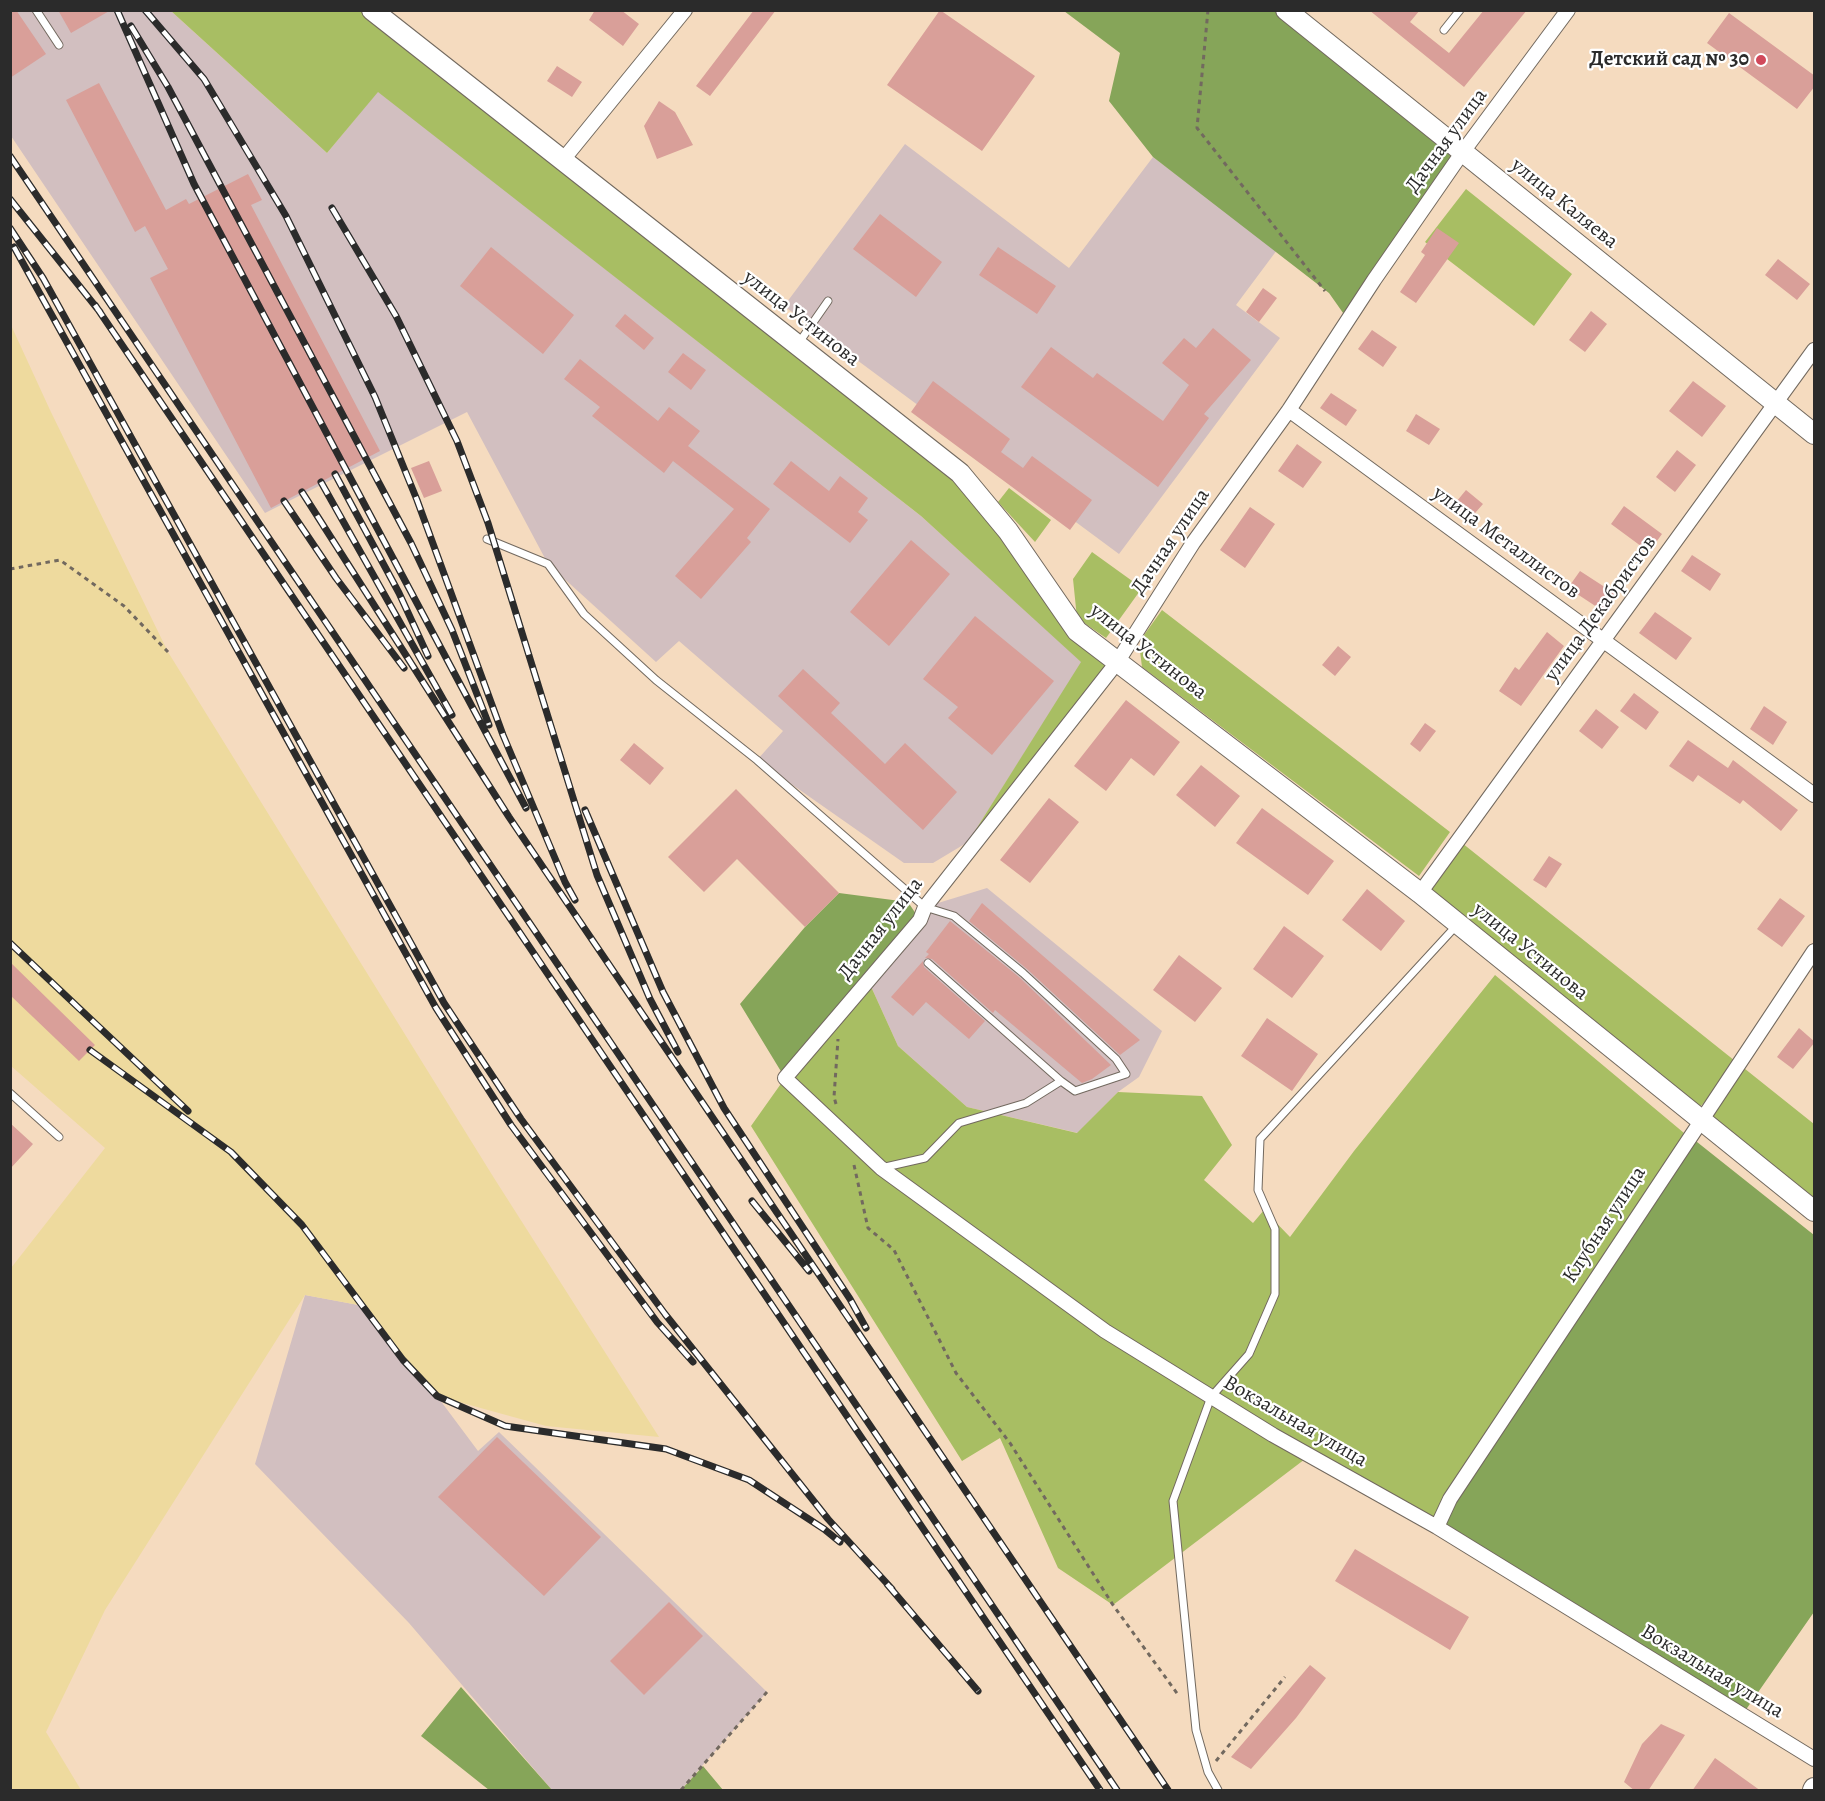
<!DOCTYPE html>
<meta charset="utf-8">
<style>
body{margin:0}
#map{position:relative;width:1825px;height:1801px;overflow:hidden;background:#f5dbbf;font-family:Alegreya,serif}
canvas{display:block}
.frame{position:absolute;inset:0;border:12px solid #2b2b2b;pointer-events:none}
</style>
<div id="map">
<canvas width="1825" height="1801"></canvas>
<div class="frame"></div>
</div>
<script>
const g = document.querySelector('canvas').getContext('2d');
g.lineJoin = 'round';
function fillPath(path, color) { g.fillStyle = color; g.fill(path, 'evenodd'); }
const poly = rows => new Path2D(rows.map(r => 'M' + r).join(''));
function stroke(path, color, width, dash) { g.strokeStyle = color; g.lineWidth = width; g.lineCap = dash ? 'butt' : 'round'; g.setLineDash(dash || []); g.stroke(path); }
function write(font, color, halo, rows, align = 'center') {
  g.font = font + ' Alegreya,serif'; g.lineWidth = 4.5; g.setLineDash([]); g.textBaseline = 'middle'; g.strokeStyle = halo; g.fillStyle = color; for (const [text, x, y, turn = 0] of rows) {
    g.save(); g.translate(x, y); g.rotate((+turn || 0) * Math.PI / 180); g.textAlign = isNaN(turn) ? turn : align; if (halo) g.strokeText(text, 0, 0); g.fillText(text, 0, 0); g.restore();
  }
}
fillPath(poly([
 [10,11,171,11,327,153,378,91,921,516,1082,662,968,842,933,863,904,863,757,760,783,731,679,641,656,662,548,564,467,412,265,513,11,136],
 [905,144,1069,268,1153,157,1277,250,1236,305,1280,338,1119,554,784,306],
 [987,888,1162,1031,1139,1077,1118,1092,1078,1133,967,1107,898,1046,868,980,925,907],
 [305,1295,364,1306,403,1360,437,1396,478,1451,499,1432,767,1692,681,1790,552,1790,409,1623,255,1464]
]), '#d2bfc0');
fillPath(poly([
 [171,11,372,11,960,473,1112,662,968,842,1081,662,921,516,378,92,327,153],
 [1466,189,1572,274,1534,326,1425,242],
 [1009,488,1051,520,1035,542,998,502],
 [1092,552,1142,588,1106,638,1077,618,1073,579],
 [1162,610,1450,832,1419,876,1142,667,1140,651,1144,635],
 [1462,843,1814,1124,1814,1200,1708,1118,1735,1067,1700,1107,1506,957,1428,886],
 [1495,975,1684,1133,1450,1499,1437,1527,1309,1456,1113,1605,1058,1568,1000,1438,962,1461,751,1126,785,1078,868,980,898,1046,967,1107,1077,1133,1118,1092,1202,1096,1232,1145,1204,1180,1253,1223,1264,1210,1290,1237,1354,1151]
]), '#a8be63');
fillPath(poly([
 [1064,11,1286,11,1462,153,1348,320,1329,293,1153,157,1109,101,1120,53],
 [839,893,908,902,920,920,785,1078,740,1004,805,927],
 [1692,1138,1814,1235,1814,1612,1745,1711,1437,1527],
 [461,1687,552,1790,489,1790,421,1736],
 [703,1766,723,1790,681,1790]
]), '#86a559');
fillPath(poly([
 [10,323,50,410,168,652,494,1178,659,1437,546,1426,437,1396,403,1360,364,1306,305,1295,105,1610,46,1732,81,1790,10,1790,11,1268,105,1148,11,1066]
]), '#eeda9e');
fillPath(poly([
 [10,10,16,10,46,54,10,78],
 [58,10,111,10,71,33],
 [595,10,621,10,639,24,623,46,589,20],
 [754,10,776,10,710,96,696,86],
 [940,10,1035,76,982,151,887,85],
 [1369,10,1420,10,1410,22,1449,53,1484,10,1527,10,1464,87],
 [1729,13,1815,76,1815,86,1797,109,1707,43],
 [557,66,582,82,572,97,547,81],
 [99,83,166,210,186,199,189,204,248,174,262,200,251,205,380,451,271,508,150,278,168,269,145,226,135,232,66,100],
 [659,101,675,112,693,145,657,159,644,126],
 [880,214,942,262,916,297,853,249],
 [1437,228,1459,243,1416,303,1400,292,1425,255,1421,252],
 [491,247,574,315,543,354,460,286],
 [998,247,1056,286,1037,314,979,275],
 [1778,259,1810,284,1797,300,1765,275],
 [1263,288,1277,298,1259,322,1246,312],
 [1591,311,1607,324,1585,352,1569,340],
 [625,314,654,338,644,350,615,326],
 [1213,328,1251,360,1204,414,1209,418,1158,487,1021,387,1051,347,1093,378,1097,373,1163,421,1189,385,1162,363,1184,338,1196,348],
 [1372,330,1397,347,1383,367,1358,349],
 [683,353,706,370,691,390,668,372],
 [580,359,658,421,669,407,700,431,688,446,770,509,747,538,751,542,701,599,675,576,734,509,673,461,664,473,592,416,600,407,564,379],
 [933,381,1010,439,1001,452,1023,468,1032,456,1092,500,1070,530,911,412],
 [1693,381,1726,406,1702,437,1669,411],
 [1331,393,1357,410,1346,426,1320,408],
 [1416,414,1440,429,1429,445,1406,431],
 [1297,444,1322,462,1303,488,1278,471],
 [1677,450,1696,465,1675,492,1656,477],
 [429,461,442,491,424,498,411,468],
 [791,461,829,491,840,476,868,498,858,512,868,520,850,543,773,484],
 [1466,490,1483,504,1468,521,1452,507],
 [1624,506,1662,534,1649,552,1611,524],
 [1250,507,1275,524,1245,568,1220,550],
 [911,540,950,574,889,646,850,612],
 [1692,555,1721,574,1710,591,1681,571],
 [1580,571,1617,595,1606,613,1568,588],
 [1655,612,1692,638,1676,660,1639,633],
 [975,616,1054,681,992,755,948,718,958,707,923,679],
 [1547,632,1564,646,1521,706,1499,691,1515,667,1519,670],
 [1338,646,1351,657,1335,676,1322,665],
 [803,669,840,703,831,713,885,764,905,743,957,792,923,830,778,696],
 [1634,693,1659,712,1646,730,1620,711],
 [1126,700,1180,742,1154,776,1131,758,1106,791,1074,766],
 [1764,706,1787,722,1773,745,1750,729],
 [1596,709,1619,727,1602,749,1579,731],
 [1425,723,1436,731,1420,752,1410,744],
 [1688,740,1728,768,1733,760,1798,810,1781,831,1743,800,1740,804,1698,775,1693,782,1669,766],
 [634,743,664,768,650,785,620,760],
 [1201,765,1240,796,1215,827,1176,795],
 [736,789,839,893,805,927,737,859,704,892,668,857],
 [1049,798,1079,822,1030,883,1000,860],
 [1262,808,1334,861,1308,895,1236,843],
 [1549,856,1562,864,1546,888,1533,880],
 [1367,889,1405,921,1381,951,1342,920],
 [1780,898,1805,916,1782,947,1757,929],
 [982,903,1140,1040,1120,1055,1027,969,969,921],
 [950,921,1019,977,1111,1065,1092,1079,1082,1083,995,1010,993,1013,932,959,925,958,929,954,926,952],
 [1284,926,1324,956,1292,998,1253,969],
 [1179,955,1222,988,1195,1022,1153,990],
 [923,961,924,967,985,1021,969,1039,926,1002,913,1016,891,997],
 [10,962,95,1045,79,1061,10,995],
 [1267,1018,1318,1054,1292,1091,1241,1056],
 [1799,1028,1815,1042,1793,1069,1777,1057],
 [10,1123,33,1144,10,1169],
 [497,1437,601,1537,544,1596,438,1497],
 [1355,1549,1469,1617,1450,1650,1335,1581],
 [669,1602,703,1636,644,1695,610,1661],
 [1310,1665,1326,1678,1296,1718,1251,1769,1231,1757],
 [1661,1724,1685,1735,1648,1791,1635,1791,1624,1782,1642,1744],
 [1715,1758,1761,1791,1692,1791]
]), '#d99f99');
const lane = poly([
 [36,10,59,45],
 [1444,30,1460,10],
 [798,344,828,301],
 [487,539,548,564,584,614,656,680,757,760,925,907,954,916,1023,973,1116,1059,1126,1074,1075,1091,1061,1081,1026,1103,959,1123,925,1158,881,1168],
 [928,963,1061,1081],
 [10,1093,59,1137],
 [1218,1790,1208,1772,1196,1730,1173,1501,1211,1397,1249,1354,1275,1294,1275,1229,1258,1190,1260,1139,1456,926]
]);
const street = poly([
 [1568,10,1462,153,1374,280,1289,410,1193,543,1118,661,925,907,920,920,785,1078,881,1168,1105,1331,1273,1435,1437,1527,1814,1759],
 [562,161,685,10],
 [1289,410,1814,795],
 [1420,893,1814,350],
 [1437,1527,1450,1499,1814,951]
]);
const secondary = poly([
 [372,10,960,473,1008,531,1077,631,1420,893,1814,1211],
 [1286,10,1814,434],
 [1813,1790,1814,1788]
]);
stroke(lane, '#72695f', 9);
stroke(street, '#72695f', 16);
stroke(secondary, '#72695f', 22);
stroke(poly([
 [1208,10,1197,128,1325,291],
 [10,569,60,560,124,606,168,652],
 [836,1104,834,1097,838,1039],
 [854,1165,868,1228,894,1250,956,1373,1010,1443,1113,1605,1179,1696],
 [1216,1761,1285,1677],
 [681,1790,767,1692]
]), '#72695f', 3, [4.5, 4.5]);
stroke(lane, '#fff', 7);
stroke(street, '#fff', 14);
stroke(secondary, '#fff', 20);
const rail = poly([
 [117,10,194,184,526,808],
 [145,10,204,79,286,216,375,397,417,500,503,735,565,882,575,900],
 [131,26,168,87,411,543,452,630,489,725],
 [10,156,1117,1790],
 [10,199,100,312],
 [332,208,396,316,457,441,488,523,597,875,650,999,678,1052],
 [10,228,43,278,444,1003,521,1119,665,1314,828,1519,892,1589],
 [14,247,436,1008,511,1125,657,1322,693,1362],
 [95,305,1100,1790],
 [335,474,399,593,428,656],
 [321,482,452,715],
 [302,492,509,817,1168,1790],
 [284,501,336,578,404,668],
 [585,810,663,992,724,1108,850,1299,866,1328],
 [10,943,188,1111],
 [90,1050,231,1152,302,1225,403,1360,437,1396,505,1426,666,1449,749,1480,824,1529,840,1542],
 [752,1201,809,1271],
 [887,1584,978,1691]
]);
stroke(rail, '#2b2b2b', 7);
stroke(rail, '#fff', 4.5, [14]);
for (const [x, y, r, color] of [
 [1761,60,6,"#d1495b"]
]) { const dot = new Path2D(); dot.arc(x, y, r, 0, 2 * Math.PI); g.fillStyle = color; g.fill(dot); stroke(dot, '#fff', 2); }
write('bold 21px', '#2b2b2b', '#fff', [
 ["Детский сад № 30",1749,60]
], 'right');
write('21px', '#2b2b2b', '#fff', [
 ["Дачная улица",1447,141,-54],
 ["улица Каляева",1564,204,39],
 ["улица Устинова",801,319,38],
 ["Дачная улица",1171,542,-56],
 ["улица Металлистов",1506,543,36],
 ["улица Декабристов",1601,609,-54],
 ["улица Устинова",1148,652,38],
 ["Дачная улица",881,929,-52],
 ["улица Устинова",1530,952,39],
 ["Клубная улица",1605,1225,-57],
 ["Вокзальная улица",1295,1422,30],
 ["Вокзальная улица",1712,1672,31]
]);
</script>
